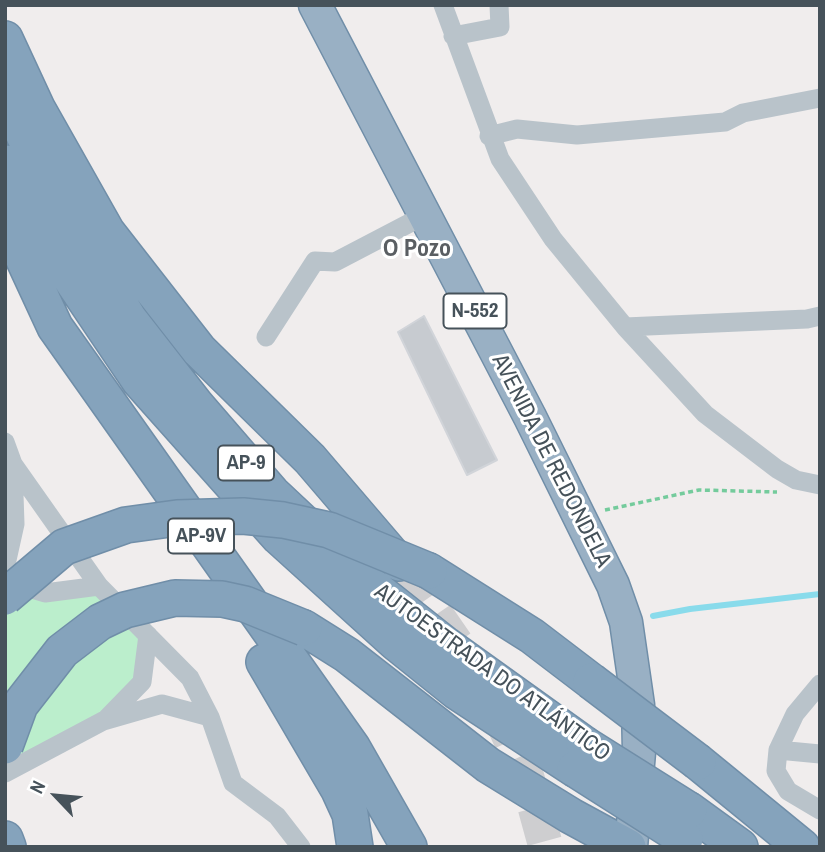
<!DOCTYPE html>
<meta charset="utf-8">
<style>
body{margin:0}
#map{position:relative;width:825px;height:852px;overflow:hidden;background:#f0eded;font-family:"Archivo Narrow",sans-serif}
canvas{display:block}
.frame{position:absolute;inset:0;border:7px solid #46525a;pointer-events:none}
.north{position:absolute;left:21px;top:761px;width:70px;height:70px;-webkit-text-stroke:5px #fff;paint-order:stroke;rotate:296deg;font-size:19px;font-weight:700;line-height:28px;text-align:center;color:#46525a}
.north::after{content:'';display:block;margin:auto;width:24px;height:32px;background:#46525a;clip-path:polygon(50% 0,100% 100%,50% 72%,0 100%)}
</style>
<div id="map">
<canvas width="825" height="852"></canvas>
<div class="frame"></div>
<div class="north">N</div>
</div>
<script>
const g = document.querySelector('canvas').getContext('2d');
g.lineJoin = 'round';
function fillPath(path, color) { g.fillStyle = color; g.fill(path, 'evenodd'); }
const poly = rows => new Path2D(rows.map(r => 'M' + r).join(''));
function stroke(path, color, width, dash) { g.strokeStyle = color; g.lineWidth = width; g.lineCap = dash ? 'butt' : 'round'; g.setLineDash(dash || []); g.stroke(path); }
function write(font, color, halo, rows, align = 'center') {
  g.font = font + ' "Archivo Narrow",sans-serif'; g.lineWidth = 6; g.setLineDash([]); g.textBaseline = 'middle'; g.strokeStyle = halo; g.fillStyle = color; for (const [text, x, y, turn = 0] of rows) {
    g.save(); g.translate(x, y); g.rotate((+turn || 0) * Math.PI / 180); g.textAlign = isNaN(turn) ? turn : align; if (halo) g.strokeText(text, 0, 0); g.fillText(text, 0, 0); g.restore();
  }
}
fillPath(poly([
 [5,581,99,586,148,635,142,682,101,722,5,773]
]), '#bec');
stroke(poly([
 [653,616,690,609,820,594]
]), '#89dbeb', 6);
const building = poly([
 [424,316,497,460,467,475,398,332,424,316]
]);
fillPath(building, '#c7cbd0');
stroke(building, '#d1d4d9', 2);
stroke(poly([
 [406,571,464,655],
 [497,709,526,774,546,847]
]), '#ceced0', 35, [35, 18]);
const trunk = poly([
 [315,5,530,417,613,585,626,622,638,705,639,752,631,847]
]);
const motorway = poly([
 [5,39,37,108,107,232,199,350,310,459,399,563],
 [5,95,48,186,129,319,196,405,272,493,367,582,446,645,584,744],
 [5,163,73,282,139,380,279,537,395,642,456,691,575,769],
 [5,219,55,327,352,747,409,847],
 [429,571,532,636,591,681],
 [304,628,347,655,488,765,571,816,628,847],
 [264,662,339,790,350,814,355,847],
 [698,762,802,847],
 [689,810,740,847],
 [5,839,8,847]
]);
stroke(trunk, '#708ea8', 35);
stroke(motorway, '#708ea8', 38);
stroke(poly([
 [605,510,699,490,777,492]
]), '#74cb9c', 3.5, [5, 3.5]);
stroke(poly([
 [443,5,500,159,553,239,625,327,807,319,820,316],
 [453,36,500,27,499,5],
 [489,136,517,129,577,135,725,122,743,113,820,98],
 [625,327,705,414,777,469,796,480,820,485],
 [266,337,315,261,335,262,425,215],
 [5,442,13,464,99,586,190,678,210,717,233,783,277,816,301,847],
 [5,569,15,524,13,465],
 [15,584,45,593,99,586],
 [820,684,795,714,778,750,776,771,788,791,820,810],
 [107,718,142,682,148,635],
 [778,750,820,754],
 [5,773,103,721,162,704,210,717]
]), '#b9c3ca', 19);
stroke(trunk, '#99b0c4', 32);
stroke(motorway, '#85a3bc', 35);
const motorwayBridge = poly([
 [5,597,64,547,126,525,177,518,243,516,283,520,329,530,429,571],
 [591,681,698,762],
 [584,744,689,810],
 [5,746,20,705,62,651,100,622,125,610,175,598,222,599,245,604,304,628],
 [575,769,685,839]
]);
stroke(motorwayBridge, '#708ea8', 38, []);
stroke(motorwayBridge, '#85a3bc', 35);
for (const [x, y, w] of [
 [475,311,63],
 [246,463,56],
 [201,536,66]
]) { const box = new Path2D(); box.roundRect(x - w / 2, y - 17.5, w, 35, 5); g.fillStyle = '#fff'; g.fill(box); stroke(box, '#46525a', 2); }
write('bold 21px', '#46525a', null, [
 ["N-552",475,311],
 ["AP-9",246,463],
 ["AP-9V",201,536]
]);
write('23px', '#46525a', '#fff', [
 ["AVENIDA DE REDONDELA",551,461,63],
 ["AUTOESTRADA DO ATLÁNTICO",492,673,36]
]);
write('bold 24px', '#5a5e62', '#fff', [
 ["O Pozo",417,250]
]);
</script>
